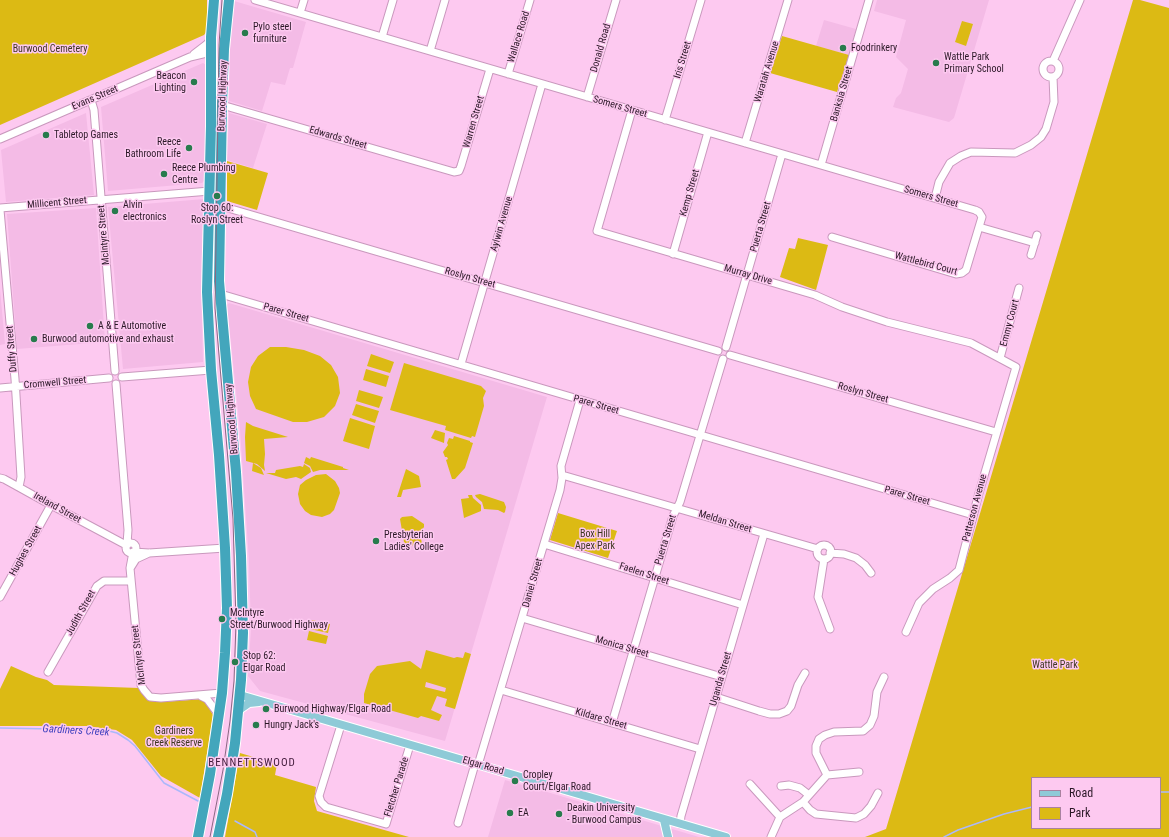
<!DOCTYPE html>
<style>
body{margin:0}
#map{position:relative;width:1169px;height:837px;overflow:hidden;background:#fdc9f0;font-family:"Roboto Condensed",sans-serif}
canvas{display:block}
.legend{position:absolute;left:1031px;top:777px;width:130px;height:52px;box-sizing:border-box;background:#fdc9f0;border:1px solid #a982a0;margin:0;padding:5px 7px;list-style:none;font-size:12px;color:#2b1827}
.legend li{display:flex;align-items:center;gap:8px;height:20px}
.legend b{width:20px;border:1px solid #a982a0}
</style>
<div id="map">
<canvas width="1169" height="837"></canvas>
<ul class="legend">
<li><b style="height:5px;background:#8ecad7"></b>Road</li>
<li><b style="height:11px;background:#dcba14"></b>Park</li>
</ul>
</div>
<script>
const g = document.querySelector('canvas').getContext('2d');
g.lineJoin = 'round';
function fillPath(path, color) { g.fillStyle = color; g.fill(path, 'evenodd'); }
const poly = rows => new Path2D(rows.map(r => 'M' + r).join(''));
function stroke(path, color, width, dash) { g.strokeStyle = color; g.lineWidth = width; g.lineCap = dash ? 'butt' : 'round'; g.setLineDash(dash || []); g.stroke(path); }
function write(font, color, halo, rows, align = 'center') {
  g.font = font + ' "Roboto Condensed",sans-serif'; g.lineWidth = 3; g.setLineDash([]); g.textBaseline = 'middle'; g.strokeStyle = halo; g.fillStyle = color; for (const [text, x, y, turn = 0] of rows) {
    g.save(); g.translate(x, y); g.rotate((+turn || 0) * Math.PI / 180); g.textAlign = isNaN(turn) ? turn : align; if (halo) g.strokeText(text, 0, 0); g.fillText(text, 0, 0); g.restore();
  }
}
fillPath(poly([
 [877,0,989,0,954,118,949,122,893,107,896,98,901,93,908,69,896,57,906,20,874,11],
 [234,1,306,22,293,68,290,68,285,85,271,82,262,111,229,101,230,49],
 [824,20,856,29,849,55,816,46],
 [203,63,206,65,205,180,202,183,108,191,101,107],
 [86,113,94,195,6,202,1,150],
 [229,113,267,124,253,168,227,160],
 [204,199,201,279,203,362,123,369,108,207],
 [96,208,105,342,17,349,7,214],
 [0,289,5,344,0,345],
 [229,303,547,397,445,741,260,691,248,676,251,629,249,561,240,430,227,305],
 [505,780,547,792,699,837,488,837]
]), '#f4bbe6');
fillPath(poly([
 [0,0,207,0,207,31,204,35,0,125],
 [1133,0,1140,0,1169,8,1169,837,865,837,886,829],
 [1032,778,1160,778,1160,828,1032,828],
 [962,21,973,24,966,46,955,42],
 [782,36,849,55,837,92,770,73],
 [227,161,268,173,257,210,227,201],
 [798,238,828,245,816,290,780,277,789,248,795,249],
 [270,347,286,347,304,350,320,356,331,365,338,377,340,393,335,406,324,417,307,422,293,422,256,409,250,396,248,382,251,367,258,356],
 [371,354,394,362,390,373,367,366],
 [404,363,481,386,486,391,483,398,484,406,475,437,472,436,471,438,445,430,446,426,390,410],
 [366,369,389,376,386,387,363,380],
 [359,390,383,397,379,408,356,401],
 [356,404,379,411,375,423,352,415],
 [350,418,375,426,369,449,343,441],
 [246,422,253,426,288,437,264,439,265,454,264,465,265,471,257,464,246,461,245,437],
 [435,430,445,433,444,443,431,438],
 [454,436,470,441,470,442,473,443,465,468,455,479,452,479,446,460,448,459,447,457,445,457,443,452,448,445,447,443,449,438,453,439],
 [306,457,310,459,311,457,343,467,343,468,349,470,320,470,313,472,310,466,304,463],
 [253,463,261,468,264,475,252,471],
 [304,464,310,468,311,472,301,479,296,477,286,479,266,473,275,473,276,470,300,466,303,467],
 [406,469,419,476,421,487,403,490,401,497,397,497],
 [326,474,335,481,339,488,340,493,334,510,330,514,322,517,311,515,305,511,300,504,298,494,300,485,306,480,316,475],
 [480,494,504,502,506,507,505,512,504,513,498,510,484,509,482,502,476,497,475,495],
 [468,495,472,495,473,498,481,505,481,511,464,518,461,499,469,498],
 [558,513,617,531,608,558,550,540],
 [412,516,424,524,424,527,420,533,422,544,408,546,404,542,400,519,402,517],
 [312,620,330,624,328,633,310,629],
 [309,631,328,636,326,644,307,640],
 [426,650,454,658,457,657,463,658,465,652,471,654,455,709,445,706,447,699,437,696,431,710,442,715,439,721,421,716,418,718,364,703,364,694,370,674,377,666,410,661,421,669],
 [426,682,446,688,445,692,425,687],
 [11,666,36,677,47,680,54,685,139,688,150,701,162,702,204,699,213,715,200,798,161,776,132,740,116,730,87,726,0,726,0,689],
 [240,753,277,764,275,775,316,787,314,801,317,811,409,837,225,837]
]), '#dcba14');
stroke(poly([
 [0,728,105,730,117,733,128,740,135,746,164,783,198,801],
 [1160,792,1169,792],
 [235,821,255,832,257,837],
 [944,837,958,830,1004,814,1032,807]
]), '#abb8fb', 1.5);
const minor = poly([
 [255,0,975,210,979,212,982,217,966,270,962,273,956,274,832,237],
 [300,13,304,0],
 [382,37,393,0],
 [430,51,445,0],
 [194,54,207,44,211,39],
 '1043 69a8 8 0 1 1 16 0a8 8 0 1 1-16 0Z',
 [1053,61,1080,0],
 [508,74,530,0],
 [587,97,616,0],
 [91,100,94,110,115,371],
 [222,105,454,172,459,171,461,166,490,69],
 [632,110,597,231,815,295,842,307,887,322,971,343,1016,367,979,493,959,570,950,578,933,589,919,603,906,632],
 [665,120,701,0],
 [0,139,190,57,211,52],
 [745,143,788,0],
 [821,165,869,0],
 [935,198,939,182,950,163,961,156,971,152,1015,153,1031,145,1041,137,1046,129,1054,102,1053,77],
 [221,206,718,351],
 [0,208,210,191],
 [0,210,15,379,21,477,19,487],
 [979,227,1035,243],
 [673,254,708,132],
 [1031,255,1037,235],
 [220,295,224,295,973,515],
 [726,347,782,154],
 [730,355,996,432],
 [1000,358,1019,288],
 [461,364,542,84],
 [122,377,211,370],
 [116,384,128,530,127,544],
 [0,388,109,378],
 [562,475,818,549],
 [0,478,4,479,51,505,126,545],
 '126 548a5 5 0 1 1 10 0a5 5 0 1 1-10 0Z',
 [544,544,743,605],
 '817 552a7 7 0 1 1 14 0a7 7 0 1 1-14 0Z',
 [133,552,130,568,141,685,144,690,150,697,161,698,222,693],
 [134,552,149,553,225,548],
 [830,553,844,554,856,558,865,565,871,573],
 [824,559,818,597,830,629],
 [131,567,136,559,149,553],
 [0,597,51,505],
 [522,618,722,677],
 [48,672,97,586,104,581,131,581],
 [501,690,700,749],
 [201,696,207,699,219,715],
 [716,697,759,711,770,714,779,714,787,711,791,706,798,685,805,673],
 [612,723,673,516,680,502,723,359],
 [341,725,319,796,321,802,326,807,386,824,410,745],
 [478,765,560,490,562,478,561,466,580,400],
 [827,775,859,772],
 [750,784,780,817],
 [781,786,789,785,800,788,809,795],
 [803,802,810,810,816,814,856,818,864,814,871,806,878,793],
 [458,823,475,764],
 [680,824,681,816,764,534],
 [771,837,780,817,803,802,827,775,816,753,816,746,819,739,825,735,834,732,863,731,870,725,874,716,877,692,884,677]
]);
const major = poly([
 [240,695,726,837],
 [239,710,249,703,259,702],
 [664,820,668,837]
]);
const highway = poly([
 [198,837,210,774,222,693,225,653,227,608,225,548,219,455,211,370,207,292,211,126,211,37,214,0],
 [218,837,227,794,235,743,241,680,243,633,241,556,236,472,219,281,222,105,224,49,229,0]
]);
stroke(minor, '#c998bd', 9);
stroke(major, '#fff', 10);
stroke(highway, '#fff', 12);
stroke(minor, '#fff', 7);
stroke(major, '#8ecad7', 8);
stroke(highway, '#43a6bc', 10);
stroke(poly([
 [210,837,223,770,230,721,234,681,236,623,233,519,215,308,219,45,222,0]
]), '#8a6882', 1);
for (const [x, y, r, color] of [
 [245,33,4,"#287b4d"],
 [843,48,4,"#287b4d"],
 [936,63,4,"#287b4d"],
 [194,82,4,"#287b4d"],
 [46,135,4,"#287b4d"],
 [189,148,4,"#287b4d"],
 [164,174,4,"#287b4d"],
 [217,196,4,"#287b4d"],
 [115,211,4,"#287b4d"],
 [90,326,4,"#287b4d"],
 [34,339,4,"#287b4d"],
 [376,541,4,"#287b4d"],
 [222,619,4,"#287b4d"],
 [235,662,4,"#287b4d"],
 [266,709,4,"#287b4d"],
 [256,725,4,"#287b4d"],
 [515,781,4,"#287b4d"],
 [510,813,4,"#287b4d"],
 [559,814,4,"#287b4d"]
]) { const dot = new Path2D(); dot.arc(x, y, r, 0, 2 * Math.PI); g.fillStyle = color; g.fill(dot); stroke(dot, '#fdc9f0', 1.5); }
write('10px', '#2b1827', '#fdc9f0', [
 ["Pylo steel",253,27],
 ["furniture",253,39],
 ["Foodrinkery",851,48],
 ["Wattle Park",944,57],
 ["Primary School",944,69],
 ["Beacon",186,76,"right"],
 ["Lighting",186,88,"right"],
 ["Tabletop Games",54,135],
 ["Reece",181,142,"right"],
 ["Bathroom Life",181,154,"right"],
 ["Reece Plumbing",172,168],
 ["Centre",172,180],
 ["Alvin",123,205],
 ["electronics",123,217],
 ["Stop 60:",217,208,"center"],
 ["Roslyn Street",217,220,"center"],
 ["A & E Automotive",98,326],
 ["Burwood automotive and exhaust",42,339],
 ["Presbyterian",384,535],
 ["Ladies' College",384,547],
 ["McIntyre",230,613],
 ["Street/Burwood Highway",230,625],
 ["Stop 62:",243,656],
 ["Elgar Road",243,668],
 ["Burwood Highway/Elgar Road",274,709],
 ["Hungry Jack's",264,725],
 ["Cropley",523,775],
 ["Court/Elgar Road",523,787],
 ["Deakin University",567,808],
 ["- Burwood Campus",567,820],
 ["EA",518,813]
], 'left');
write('10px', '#2b1827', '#fdc9f0', [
 ["Wallace Road",519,37,-73],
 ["Donald Road",601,48,-74],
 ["Iris Street",683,60,-73],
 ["Waratah Avenue",767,72,-73],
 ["Banksia Street",842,94,-74],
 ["Burwood Highway",223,96,-88],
 ["Evans Street",95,98,-23],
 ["Somers Street",620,107,16],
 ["Warren Street",474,122,-74],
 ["Edwards Street",338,138,16],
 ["Kemp Street",690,193,-74],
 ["Somers Street",931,197,16],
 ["Millicent Street",57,203,-5],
 ["Aylwin Avenue",502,224,-74],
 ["Puerta Street",761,227,-74],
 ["McIntyre Street",104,235,-95],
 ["Wattlebird Court",926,264,15],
 ["Murray Drive",748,275,16],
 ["Roslyn Street",470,278,16],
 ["Parer Street",286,313,16],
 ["Emmy Court",1010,323,-75],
 ["Duffy Street",12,349,-95],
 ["Cromwell Street",55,383,-5],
 ["Roslyn Street",863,393,16],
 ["Parer Street",596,405,16],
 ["Burwood Highway",232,419,-95],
 ["Parer Street",907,496,16],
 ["Ireland Street",57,508,29],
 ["Patterson Avenue",975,508,-75],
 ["Meldan Street",725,522,17],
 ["Puerta Street",666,540,-73],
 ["Hughes Street",26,551,-61],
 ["Faelen Street",644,574,18],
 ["Daniel Street",533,583,-74],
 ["Judith Street",81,613,-61],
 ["Monica Street",622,647,16],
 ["McIntyre Street",139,655,-97],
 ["Uganda Street",721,679,-74],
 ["Kildare Street",601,719,16],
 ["Elgar Road",483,766,16],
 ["Fletcher Parade",397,787,-73]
]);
write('10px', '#3d371f', '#fdc9f0', [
 ["Burwood Cemetery",50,49],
 ["Box Hill",595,534],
 ["Apex Park",595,546],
 ["Wattle Park",1055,665],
 ["Gardiners",174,731],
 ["Creek Reserve",174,743]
]);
write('italic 11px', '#4041bf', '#fdc9f0', [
 ["Gardiners Creek",76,731,3]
]);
g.letterSpacing = '1px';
write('11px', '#411a3a', '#fdc9f0', [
 ["BENNETTSWOOD",252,763]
]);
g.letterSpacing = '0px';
</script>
